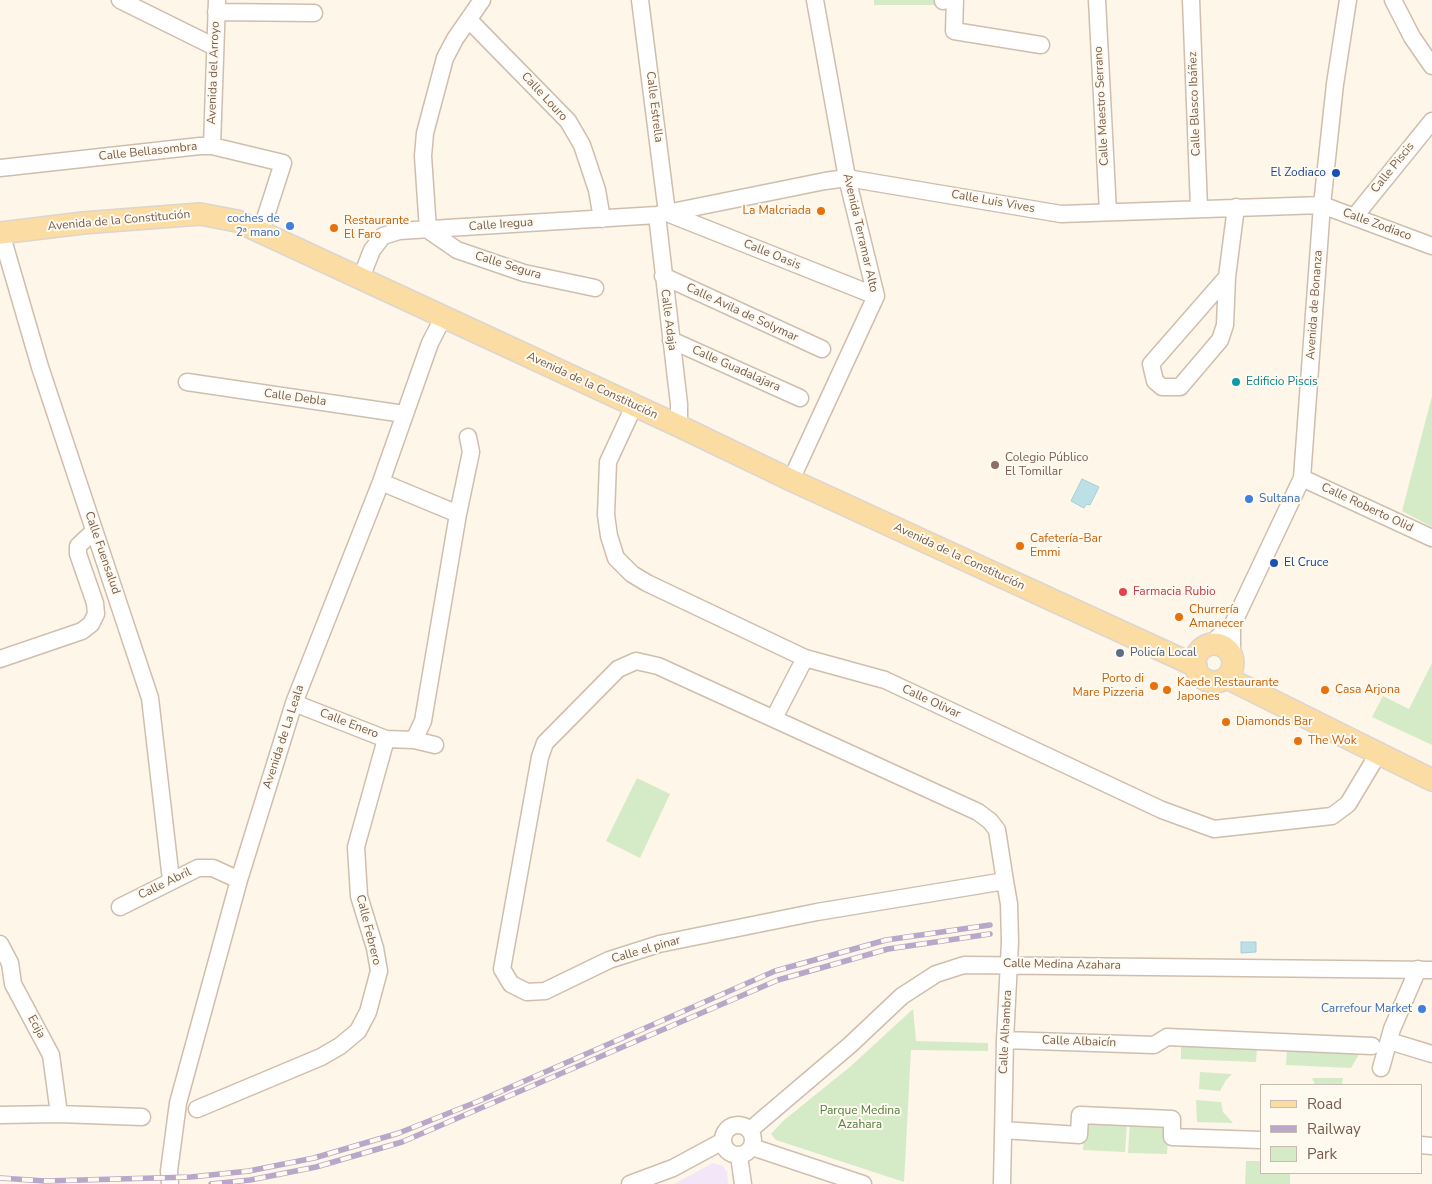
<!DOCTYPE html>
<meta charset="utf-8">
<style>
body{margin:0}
#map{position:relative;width:1432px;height:1184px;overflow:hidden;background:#fdf6e9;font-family:"Nunito Sans",sans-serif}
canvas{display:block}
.legend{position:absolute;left:1260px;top:1084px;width:162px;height:90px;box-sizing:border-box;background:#fffaf0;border:1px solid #c9bbae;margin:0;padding:6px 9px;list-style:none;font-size:15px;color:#785d4c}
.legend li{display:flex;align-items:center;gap:10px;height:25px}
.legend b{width:25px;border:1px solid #c9bbae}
</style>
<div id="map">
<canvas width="1432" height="1184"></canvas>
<ul class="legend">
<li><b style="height:6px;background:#fbdca2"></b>Road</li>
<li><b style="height:6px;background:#b9a6c8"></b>Railway</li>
<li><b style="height:14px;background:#d5ebc7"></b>Park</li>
</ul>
</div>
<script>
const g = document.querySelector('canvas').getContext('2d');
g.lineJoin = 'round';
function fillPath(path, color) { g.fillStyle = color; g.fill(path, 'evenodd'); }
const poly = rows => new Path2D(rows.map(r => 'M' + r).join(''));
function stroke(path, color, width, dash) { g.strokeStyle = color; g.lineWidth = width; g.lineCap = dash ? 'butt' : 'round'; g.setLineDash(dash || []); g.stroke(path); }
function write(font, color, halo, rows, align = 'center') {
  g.font = font + ' "Nunito Sans",sans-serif'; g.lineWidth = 4; g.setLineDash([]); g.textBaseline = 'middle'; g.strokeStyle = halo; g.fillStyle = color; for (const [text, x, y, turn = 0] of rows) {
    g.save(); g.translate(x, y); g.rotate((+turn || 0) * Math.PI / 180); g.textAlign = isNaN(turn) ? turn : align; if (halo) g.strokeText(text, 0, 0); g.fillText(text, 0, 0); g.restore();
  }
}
fillPath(poly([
 [713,1163,723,1166,727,1172,728,1184,674,1184]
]), '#f3e6f9');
fillPath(poly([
 [874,0,939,0,939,5,874,5],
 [1432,396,1432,527,1402,511],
 [1432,663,1432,745,1372,717,1383,696,1409,709],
 [637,778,670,794,640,858,606,841],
 [913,1009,916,1041,988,1043,988,1051,911,1050,904,1182,776,1140,771,1134,783,1121,851,1066],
 [1181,1044,1257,1048,1256,1062,1181,1059],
 [1287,1048,1361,1051,1351,1068,1286,1065],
 [1200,1072,1232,1074,1226,1080,1220,1091,1199,1089],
 [1312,1078,1343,1078,1342,1085,1315,1085],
 [1196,1100,1221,1102,1223,1112,1233,1123,1197,1122],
 [1130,1121,1169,1123,1167,1154,1128,1153],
 [1085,1122,1127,1123,1125,1152,1083,1150],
 [1246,1161,1261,1161,1261,1173,1290,1173,1290,1184,1245,1184]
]), '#d5ebc7');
const water = poly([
 [1082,479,1099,487,1090,505,1086,504,1084,508,1071,501,1082,479],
 [1241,942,1256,942,1256,952,1241,953,1241,942]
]);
fillPath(water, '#bde0e7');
stroke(water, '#a3cfd9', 1);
const minor = poly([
 [120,0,215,47],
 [482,0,455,39,445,58,425,133,423,156,428,230,457,250,524,273,595,288],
 [640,0,667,213],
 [955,0,954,31,1041,45],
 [1097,0,1108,212],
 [1191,0,1199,208],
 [1393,0,1412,37,1432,66],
 [943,1,943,0],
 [216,12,314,13],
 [469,20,568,121,582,145,597,190,602,219],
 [212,146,217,0],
 [0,168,200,146,212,146,283,163,261,231],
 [667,213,876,296],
 [657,215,679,404,679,426],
 [1355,216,1432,121],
 [1,233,40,367,150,698,171,880],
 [663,276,822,349],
 [1227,277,1151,364,1155,381,1162,387,1180,387,1220,340,1225,325,1227,277,1236,207],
 [361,278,372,250,383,236,399,231,657,215,825,181,847,178,1061,214,1322,205,1432,246],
 [671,340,800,398],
 [187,382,404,414],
 [634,406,608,462,606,515,609,536,616,558,632,574,647,583,805,658,885,680,1162,810,1214,829,1332,816,1348,804,1378,754],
 [1302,478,1432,538],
 [791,480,876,296,847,178,815,0],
 [381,482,458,514],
 [1232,626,1232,656],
 [1209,645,1232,626,1302,478,1322,205,1335,84,1348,0],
 [0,659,82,631,91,624,96,614,95,603,78,554,78,546,94,531],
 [294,703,386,739,414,740,435,745],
 [774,718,805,658],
 [414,740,423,721,458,514,471,452,468,437],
 [120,907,198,868,213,868,239,880],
 [0,944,10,963,13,984,51,1055,59,1114],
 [1005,1040,1154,1045,1167,1037,1372,1046],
 [1389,1041,1432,1054],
 [1381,1068,1392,1029,1418,969],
 [197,1109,321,1057,340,1046,358,1031,368,1012,379,971,375,948,359,896,356,847,386,739],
 [0,1115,59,1114,142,1117],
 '723 1140a15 15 0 1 1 30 0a15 15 0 1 1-30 0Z',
 [750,1130,850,1045,902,996,936,974,964,965,1432,970],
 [1003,1130,1079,1135,1080,1115,1172,1119,1172,1137,1261,1140],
 [1421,1145,1432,1146],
 [752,1147,863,1184],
 [739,1156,743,1184],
 [170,1184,169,1171,178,1103,239,880,294,703,381,482,430,343,444,316],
 [630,1184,673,1168,723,1141],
 [1002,1184,1005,1040,1010,942,1009,904,1005,881,997,830,990,821,978,812,658,666,636,661,618,669,545,743,540,757,502,969,511,984,527,992,545,991,609,960,659,944,817,912,1005,881]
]);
const major = poly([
 [0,233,83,223,200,214,237,221,679,426,791,480,1196,666],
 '1195 663a19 19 0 1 1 38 0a19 19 0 1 1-38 0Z',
 [1227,678,1432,780]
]);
stroke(minor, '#cfbeae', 19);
stroke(major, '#dcd5d0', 24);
stroke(minor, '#fff', 16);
stroke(major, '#fbdca2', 21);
const rail = poly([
 [0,1178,45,1181,191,1177,249,1171,314,1158,399,1133,479,1101,775,971,886,940,990,925],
 [211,1184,250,1180,316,1167,402,1142,778,980,888,949,990,934]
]);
stroke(rail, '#b9a6c8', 5.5);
stroke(rail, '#fffaf0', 4, [11]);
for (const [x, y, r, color] of [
 [1336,173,5,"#1a4fb4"],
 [821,211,5,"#e8710a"],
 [290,226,5,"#3f7fe0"],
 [334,228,5,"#e8710a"],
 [1236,382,5,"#0f9aa8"],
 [995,465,5,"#8d6e63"],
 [1249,499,5,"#3f7fe0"],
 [1020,546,5,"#e8710a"],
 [1274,563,5,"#1a4fb4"],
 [1123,592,5,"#e0444e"],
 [1179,617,5,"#e8710a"],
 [1120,653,5,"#5c6f8a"],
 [1154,686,5,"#e8710a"],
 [1167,690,5,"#e8710a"],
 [1325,690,5,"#e8710a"],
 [1226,722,5,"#e8710a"],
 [1298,741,5,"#e8710a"],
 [1422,1009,5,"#3f7fe0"]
]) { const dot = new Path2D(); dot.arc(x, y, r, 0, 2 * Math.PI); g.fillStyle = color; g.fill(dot); stroke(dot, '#fffaf0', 2); }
write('12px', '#785d4c', '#fffaf0', [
 ["Avenida del Arroyo",214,73,-88],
 ["Calle Louro",544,97,47],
 ["Calle Blasco Ibáñez",1195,104,-92],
 ["Calle Maestro Serrano",1102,106,-93],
 ["Calle Estrella",654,107,83],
 ["Calle Bellasombra",148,152,-6],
 ["Calle Piscis",1393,168,-51],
 ["Calle Luis Vives",993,202,10],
 ["Avenida de la Constitución",119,221,-5],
 ["Calle Iregua",501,225,-4],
 ["Calle Zodiaco",1377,225,20],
 ["Avenida Terramar Alto",860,233,77],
 ["Calle Oasis",772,255,22],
 ["Calle Segura",508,266,17],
 ["Avenida de Bonanza",1315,305,-86],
 ["Calle Avila de Solymar",742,313,25],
 ["Calle Adaja",668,320,83],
 ["Calle Guadalajara",736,369,24],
 ["Avenida de la Constitución",592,386,25],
 ["Calle Debla",295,398,8],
 ["Calle Roberto Olid",1367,508,25],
 ["Calle Fuensalud",102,553,71],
 ["Avenida de la Constitución",959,557,25],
 ["Calle Olivar",931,702,25],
 ["Calle Enero",349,724,21],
 ["Avenida de La Leala",284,737,-72],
 ["Calle Abril",165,884,-26],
 ["Calle Febrero",368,930,76],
 ["Calle el pinar",646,950,-16],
 ["Calle Medina Azahara",1062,965,1],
 ["Ecija",36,1027,62],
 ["Calle Alhambra",1006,1032,-87],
 ["Calle Albaicín",1079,1042,2]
]);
write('12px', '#164399', '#fffaf0', [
 ["El Zodiaco",1326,173],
 ["El Cruce",1284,563,"left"]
], 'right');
write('12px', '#c56008', '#fffaf0', [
 ["La Malcriada",811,211,"right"],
 ["Restaurante",344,221],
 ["El Faro",344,235],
 ["Cafetería-Bar",1030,539],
 ["Emmi",1030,553],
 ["Churrería",1189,610],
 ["Amanecer",1189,624],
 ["Porto di",1144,679,"right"],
 ["Mare Pizzeria",1144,693,"right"],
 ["Kaede Restaurante",1177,683],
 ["Japones",1177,697],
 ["Casa Arjona",1335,690],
 ["Diamonds Bar",1236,722],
 ["The Wok",1308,741]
], 'left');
write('12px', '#366cbe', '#fffaf0', [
 ["coches de",280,219],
 ["2ª mano",280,233],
 ["Sultana",1259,499,"left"],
 ["Carrefour Market",1412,1009]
], 'right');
write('12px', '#0d838f', '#fffaf0', [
 ["Edificio Piscis",1246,382]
], 'left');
write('12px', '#785e54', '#fffaf0', [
 ["Colegio Público",1005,458],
 ["El Tomillar",1005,472]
], 'left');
write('12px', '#be3a42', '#fffaf0', [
 ["Farmacia Rubio",1133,592]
], 'left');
write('12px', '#4e5e75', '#fffaf0', [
 ["Policía Local",1130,653]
], 'left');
write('12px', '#537e43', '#fffaf0', [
 ["Parque Medina",860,1111],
 ["Azahara",860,1125]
]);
</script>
